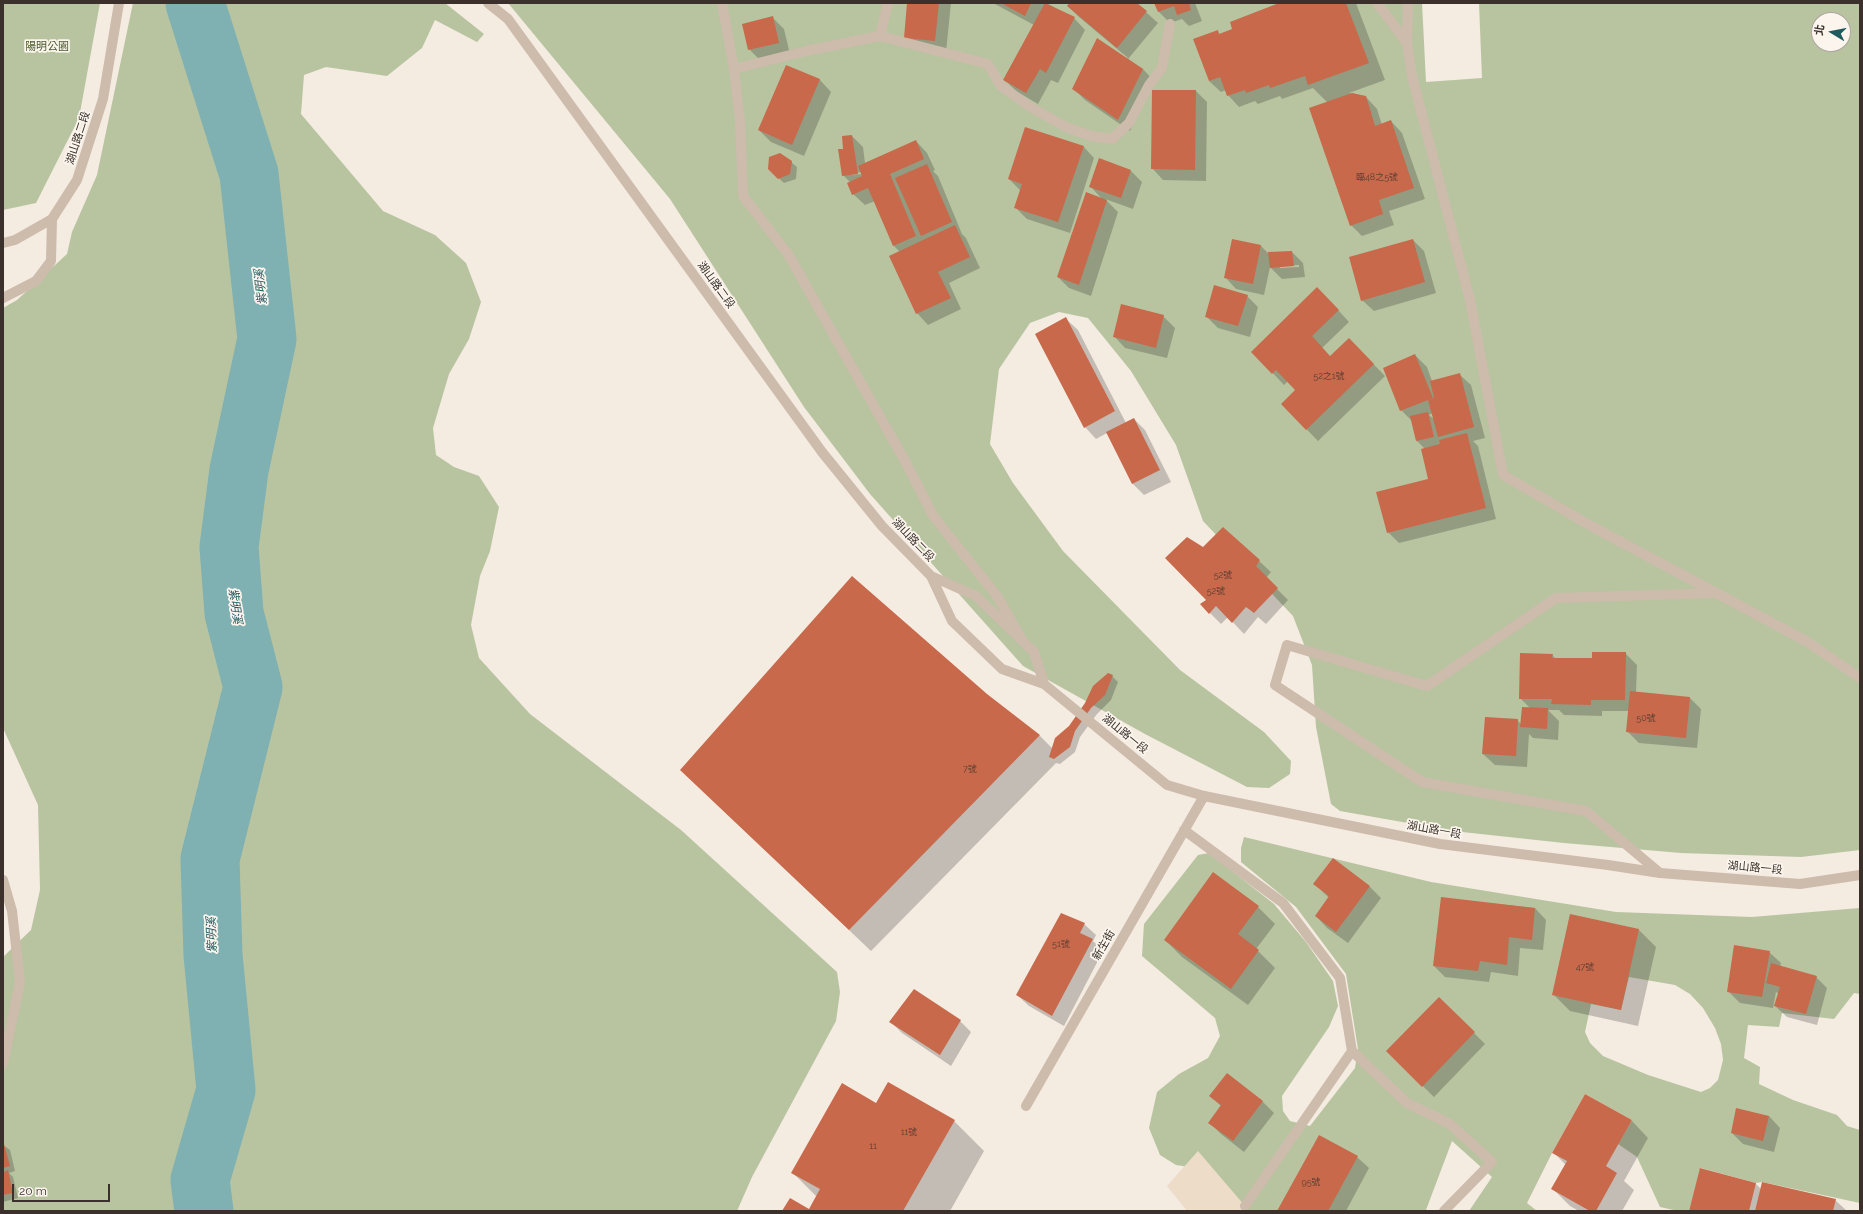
<!DOCTYPE html>
<meta charset="utf-8">
<style>
body{margin:0}
#map{position:relative;width:1863px;height:1214px;overflow:hidden;background:#f4ebe1;font-family:Raleway,"Noto Sans TC",sans-serif}
canvas{display:block}
.frame{position:absolute;inset:0;border:4px solid #3b302b;pointer-events:none}
.north{position:absolute;left:1811px;top:12px;width:40px;height:40px;box-sizing:border-box;background:#fbf5ee;border:1px solid #aea6a0;border-radius:50%;rotate:280deg;font-size:11px;font-weight:700;line-height:16px;text-align:center;color:#3b302b}
.north::after{content:'';display:block;margin:auto;width:14px;height:18px;background:#1f5a5e;clip-path:polygon(50% 0,100% 100%,50% 72%,0 100%)}
.scale{position:absolute;left:12px;top:1184px;width:98px;height:18px;box-sizing:border-box;border:2px solid #3b302b;border-top:0;padding-left:5px;font-size:12px;line-height:14px;white-space:nowrap;color:#3b302b;-webkit-text-stroke:3px #fbf5ee;paint-order:stroke}
</style>
<div id="map">
<canvas width="1863" height="1214"></canvas>
<div class="frame"></div>
<div class="north">北</div>
<div class="scale">20 m</div>
</div>
<script>
const g = document.querySelector('canvas').getContext('2d');
g.lineJoin = 'round';
function fillPath(path, color) { g.fillStyle = color; g.fill(path, 'evenodd'); }
const poly = rows => new Path2D(rows.map(r => 'M' + r).join(''));
function stroke(path, color, width, dash) { g.strokeStyle = color; g.lineWidth = width; g.lineCap = dash ? 'butt' : 'round'; g.setLineDash(dash || []); g.stroke(path); }
function write(font, color, halo, rows, align = 'center') {
  g.font = font + ' Raleway,"Noto Sans TC",sans-serif'; g.lineWidth = 3.5; g.setLineDash([]); g.textBaseline = 'middle'; g.strokeStyle = halo; g.fillStyle = color; for (const [text, x, y, turn = 0] of rows) {
    g.save(); g.translate(x, y); g.rotate((+turn || 0) * Math.PI / 180); g.textAlign = isNaN(turn) ? turn : align; if (halo) g.strokeText(text, 0, 0); g.fillText(text, 0, 0); g.restore();
  }
}
fillPath(poly([
 [3,3,100,3,79,118,36,203,3,210],
 [133,3,445,3,484,34,477,42,435,20,422,48,387,76,326,67,304,75,301,114,383,211,435,235,466,263,481,302,469,339,449,374,433,428,436,455,454,467,479,476,499,507,490,551,480,576,471,625,479,658,530,714,681,830,837,972,840,992,836,1021,752,1177,737,1211,3,1211,3,957,31,930,40,890,38,805,3,728,3,308,17,300,67,254,72,232,97,175],
 [508,3,1422,3,1426,82,1482,78,1479,3,1860,3,1860,850,1801,857,1681,853,1564,843,1453,831,1340,811,1331,804,1316,727,1312,665,1293,616,1203,521,1176,445,1131,371,1088,318,1059,312,1030,323,999,369,990,444,1013,483,1063,551,1180,670,1264,732,1291,761,1290,774,1269,788,1247,787,1145,734,1023,666,870,494,804,407,670,199],
 [1819,20,1843,20,1843,44,1819,44],
 [1244,837,1431,882,1616,912,1752,917,1860,908,1860,994,1854,993,1834,1019,1782,1013,1779,1027,1748,1025,1744,1058,1760,1067,1759,1084,1793,1100,1837,1115,1847,1126,1860,1130,1860,1203,1762,1182,1756,1183,1701,1168,1689,1211,1678,1211,1660,1207,1637,1157,1618,1144,1632,1120,1585,1094,1552,1153,1527,1203,1537,1211,1469,1211,1492,1177,1452,1141,1426,1210,1427,1211,1233,1211,1202,1169,1176,1165,1160,1155,1149,1128,1157,1092,1179,1074,1208,1058,1220,1036,1215,1018,1142,956,1144,924,1198,855,1209,853,1274,904,1306,942,1333,981,1338,1006,1329,1027,1282,1096,1283,1111,1290,1121,1310,1126,1355,1068,1358,1049,1346,974,1296,907,1241,862,1241,848],
 [1629,977,1675,985,1690,994,1703,1008,1715,1028,1721,1044,1723,1060,1718,1080,1710,1088,1701,1092,1648,1075,1603,1056,1590,1043,1585,1032,1591,1004,1621,1010]
]), '#b8c4a0');
fillPath(poly([
 [1198,1151,1245,1206,1249,1211,1187,1211,1167,1186]
]), '#ecdcc8');
fillPath(poly([
 [908,3,951,3,946,52,905,38],
 [993,3,1049,3,1048,4,1074,18,1085,30,1058,83,1051,80,1038,104,1016,91,1004,79,1034,25],
 [1070,3,1136,3,1158,23,1128,59,1143,69,1154,81,1130,131,1085,100,1074,89,1128,58,1079,17,1068,6],
 [1155,3,1195,3,1202,21,1189,26,1182,19,1170,23,1159,12],
 [1282,3,1356,3,1385,80,1349,93,1366,97,1377,109,1382,125,1391,121,1402,133,1425,199,1389,211,1394,225,1362,236,1351,225,1327,102,1313,88,1282,99,1280,96,1258,104,1255,101,1239,107,1228,95,1226,90,1221,92,1209,81,1217,32,1220,35,1233,30],
 [773,18,784,29,790,54,761,61,749,49],
 [787,66,820,80,831,92,804,156,771,142,759,130],
 [1196,91,1207,102,1206,181,1163,180,1152,168],
 [852,136,863,147,865,163,916,141,927,153,935,170,933,171,938,176,962,234,966,238,980,268,949,283,961,309,928,325,917,313,900,252,894,246,875,201,865,205,853,194,850,182,843,175,844,150],
 [863,172,863,174,851,175,851,173],
 [1083,146,1094,158,1070,233,1027,219,1015,207,1021,191,1009,179],
 [791,162,797,167,796,179,784,183,769,169],
 [1131,171,1142,182,1133,209,1105,199,1118,212,1091,296,1069,288,1058,277,1103,200,1090,186],
 [1233,240,1261,246,1270,255,1292,252,1303,263,1305,277,1282,279,1270,267,1264,295,1236,289,1225,277],
 [1299,265,1299,267,1280,268,1280,266],
 [1413,240,1424,251,1436,293,1374,311,1362,300],
 [1247,296,1258,307,1250,337,1218,328,1206,316],
 [1329,300,1349,322,1322,348,1330,357,1349,339,1385,376,1318,441,1282,404,1297,390,1288,381,1284,385,1253,352],
 [1163,316,1175,328,1167,358,1125,348,1114,336],
 [1066,319,1078,330,1126,423,1134,419,1145,430,1171,482,1144,495,1133,484,1107,433,1096,439,1085,427],
 [1415,355,1427,367,1432,381,1459,374,1471,385,1485,438,1473,441,1478,446,1496,519,1399,543,1388,532,1430,479,1425,449,1417,441,1413,422,1401,410],
 [1433,413,1435,420,1429,415],
 [1203,548,1259,561,1271,572,1266,578,1288,600,1266,624,1258,617,1244,634,1228,617,1221,624,1201,604,1208,600],
 [1625,653,1637,665,1636,693,1690,698,1701,709,1697,748,1639,743,1627,731,1629,711,1602,711,1602,716,1564,715,1559,710,1548,710,1559,721,1558,740,1533,738,1529,734,1527,767,1495,765,1483,754,1517,720,1522,725,1530,708,1520,698,1552,655,1556,659,1593,659],
 [1112,676,1118,682,1111,700,1097,714,1080,737,1075,752,1060,764,1056,763,871,951,704,792,986,694,1040,736,1053,749],
 [1333,860,1370,887,1381,898,1348,943,1327,928,1316,916,1329,898,1315,884],
 [1442,898,1535,908,1546,920,1543,950,1520,948,1518,976,1491,972,1489,982,1445,977,1434,966],
 [1258,907,1275,924,1256,949,1275,968,1248,1005,1182,957,1165,940],
 [1570,915,1639,930,1656,947,1638,1026,1570,1011,1553,994],
 [1084,924,1096,935,1093,941,1103,951,1064,1026,1029,1006,1017,995],
 [1769,952,1781,963,1780,967,1816,977,1827,988,1817,1025,1787,1017,1775,1006,1779,994,1776,992,1773,1008,1740,1003,1728,991],
 [1439,998,1485,1044,1434,1097,1387,1051],
 [960,1021,971,1032,951,1066,902,1033,891,1022],
 [1210,1096,1262,1101,1274,1113,1244,1152,1221,1134,1210,1123,1222,1107],
 [876,1104,954,1121,984,1151,950,1211,784,1211,809,1211,817,1197,792,1172],
 [1769,1116,1780,1128,1774,1152,1743,1144,1732,1133],
 [1632,1121,1648,1138,1624,1181,1634,1190,1622,1211,1579,1211,1570,1206,1553,1189,1566,1165,1553,1152],
 [3,1145,10,1150,15,1171,9,1173,13,1177,18,1198,3,1202],
 [1357,1157,1369,1168,1346,1211,1278,1211],
 [1756,1184,1761,1189,1835,1200,1847,1211,1690,1211]
]), '#0003');
stroke(poly([
 [195,3,249,174,267,339,239,470,229,547,234,613,253,687,210,859,213,955,226,1090,200,1180,204,1211]
]), '#7fb0b2', 59);
fillPath(poly([
 [907,3,939,3,935,41,904,38],
 [1001,3,1031,3,1025,16],
 [1045,3,1075,17,1046,73,1040,69,1026,93,1003,80],
 [1069,3,1137,3,1147,11,1117,48,1067,6],
 [1154,3,1189,3,1191,10,1177,15,1174,6,1158,12],
 [1279,3,1346,3,1369,63,1308,85,1305,76,1270,88,1269,85,1246,93,1245,90,1227,96,1220,77,1209,81,1193,39,1218,30,1219,34,1232,29,1230,22],
 [773,16,779,43,748,50,742,24],
 [1097,38,1143,69,1118,120,1072,89],
 [786,65,820,79,792,145,758,130],
 [1152,90,1196,90,1195,170,1151,169],
 [1352,93,1366,96,1375,126,1391,120,1414,188,1379,200,1383,214,1350,226,1309,108],
 [1025,127,1084,146,1058,222,1014,208,1022,184,1008,179],
 [852,135,858,174,842,176,838,149,843,149,842,136],
 [916,140,924,159,890,174,916,236,893,246,868,188,852,195,847,183,862,176,858,166],
 [780,153,792,161,790,174,778,179,768,169,769,157],
 [1099,158,1131,170,1121,198,1089,187],
 [927,164,952,222,921,236,895,178],
 [1086,192,1107,200,1079,285,1057,277],
 [955,225,970,257,938,272,951,298,916,314,889,256],
 [1232,239,1261,245,1253,284,1224,278],
 [1413,239,1425,282,1361,301,1349,257],
 [1292,251,1294,266,1270,268,1268,252],
 [1214,285,1248,295,1238,326,1205,317],
 [1317,287,1339,310,1312,336,1330,356,1349,338,1374,364,1306,430,1281,404,1295,390,1276,370,1272,374,1251,352],
 [1121,304,1164,315,1156,348,1113,337],
 [1066,317,1115,411,1084,428,1035,334],
 [1415,354,1433,398,1400,411,1383,368],
 [1460,373,1474,427,1438,437,1428,400,1434,398,1430,381],
 [1428,412,1434,437,1416,441,1410,416],
 [1134,418,1160,470,1132,484,1106,432],
 [1467,433,1486,508,1387,533,1376,492,1428,479,1421,449,1440,444,1439,440],
 [1223,527,1260,560,1256,566,1278,588,1254,613,1246,607,1232,623,1216,606,1209,614,1200,604,1206,600,1165,558,1187,537,1203,547],
 [852,576,987,694,1040,735,849,930,680,770],
 [1592,652,1626,652,1625,700,1591,700,1591,705,1551,704,1552,699,1519,699,1520,653,1553,654,1552,658,1592,658],
 [1108,673,1113,675,1105,695,1091,708,1075,731,1070,747,1054,759,1049,757,1055,738,1069,726,1085,703,1093,686],
 [1630,691,1690,697,1686,738,1626,732],
 [1522,707,1548,708,1547,729,1520,727],
 [1485,717,1518,719,1516,756,1482,754],
 [1333,858,1370,886,1336,932,1315,916,1329,896,1313,884],
 [1213,872,1259,906,1238,934,1259,950,1231,989,1164,940],
 [1441,897,1535,908,1532,940,1509,937,1507,965,1480,961,1478,971,1433,966],
 [1061,913,1085,923,1080,933,1093,939,1052,1016,1016,995],
 [1570,914,1639,929,1621,1010,1552,995],
 [1734,945,1770,951,1762,997,1727,992],
 [1771,963,1817,976,1806,1014,1774,1006,1780,987,1766,983],
 [914,989,961,1020,940,1055,889,1022],
 [1439,997,1475,1032,1422,1087,1386,1051],
 [1227,1073,1263,1101,1233,1141,1208,1123,1221,1105,1209,1096],
 [888,1082,955,1120,903,1211,782,1211,790,1198,809,1209,820,1189,791,1173,842,1083,876,1103],
 [1585,1094,1632,1120,1606,1166,1617,1173,1596,1211,1590,1211,1551,1189,1567,1161,1552,1153],
 [1736,1108,1769,1116,1763,1141,1731,1133],
 [1319,1135,1358,1156,1328,1211,1277,1211],
 [3,1144,4,1144,10,1166,3,1168],
 [1700,1168,1756,1183,1749,1211,1689,1211],
 [8,1170,13,1193,3,1195,3,1172],
 [1762,1182,1836,1199,1833,1211,1755,1211]
]), '#c8694b');
stroke(poly([
 [1184,830,1283,903,1340,978,1352,1051,1407,1103,1450,1124,1492,1162,1444,1211],
 [1660,873,1586,811,1422,782,1275,685,1287,645,1427,686,1556,598,1716,593],
 [1026,1106,1204,796],
 [1245,1206,1352,1051]
]), '#cdbbac', 10);
stroke(poly([
 [722,3,734,69]
]), '#cdbbac', 10);
stroke(poly([
 [888,3,880,36,806,51,734,69,740,121,743,196,788,254,905,461,934,517,997,596,1021,638],
 [1377,3,1407,43],
 [1408,3,1407,43,1412,76,1470,300,1503,475,1593,527,1806,641,1860,678],
 [880,36,988,64,1001,86,1032,108,1066,127,1091,136,1112,139,1129,123,1149,85,1162,68,1170,24],
 [3,298,36,281,51,261,52,219],
 [3,880,12,911,20,982,3,1064]
]), '#cdbbac', 10);
stroke(poly([
 [488,3,508,19,822,452,882,526,931,576,952,621,1002,669,1044,684,1167,785,1204,796,1440,844,1608,865,1660,873,1800,884,1860,875],
 [3,243,15,240,52,219,77,180,103,99,119,3],
 [931,576,976,596,1034,652,1044,684]
]), '#cdbbac', 10);
write('9px', '#5e3e33', null, [
 ["臨48之5號",1377,177],
 ["52之1號",1329,376],
 ["52號",1223,575],
 ["52號",1216,591],
 ["50號",1646,718],
 ["7號",970,769],
 ["51號",1061,944],
 ["47號",1585,967],
 ["11號",909,1132],
 ["11",873,1146],
 ["95號",1311,1182]
]);
write('11px', '#4a5a2e', '#fbf5ee', [
 ["陽明公園",47,47]
]);
write('11px', '#3b302b', '#fbf5ee', [
 ["湖山路二段",78,138,-72],
 ["湖山路二段",716,285,54],
 ["湖山路二段",913,540,46],
 ["湖山路一段",1125,734,39],
 ["湖山路一段",1434,830,10],
 ["湖山路一段",1755,868,5],
 ["新生街",1104,945,-60]
]);
write('italic 12px', '#1f5a5e', '#fbf5ee', [
 ["紫明溪",261,287,-96],
 ["紫明溪",235,606,82],
 ["紫明溪",212,935,-92]
]);
</script>
